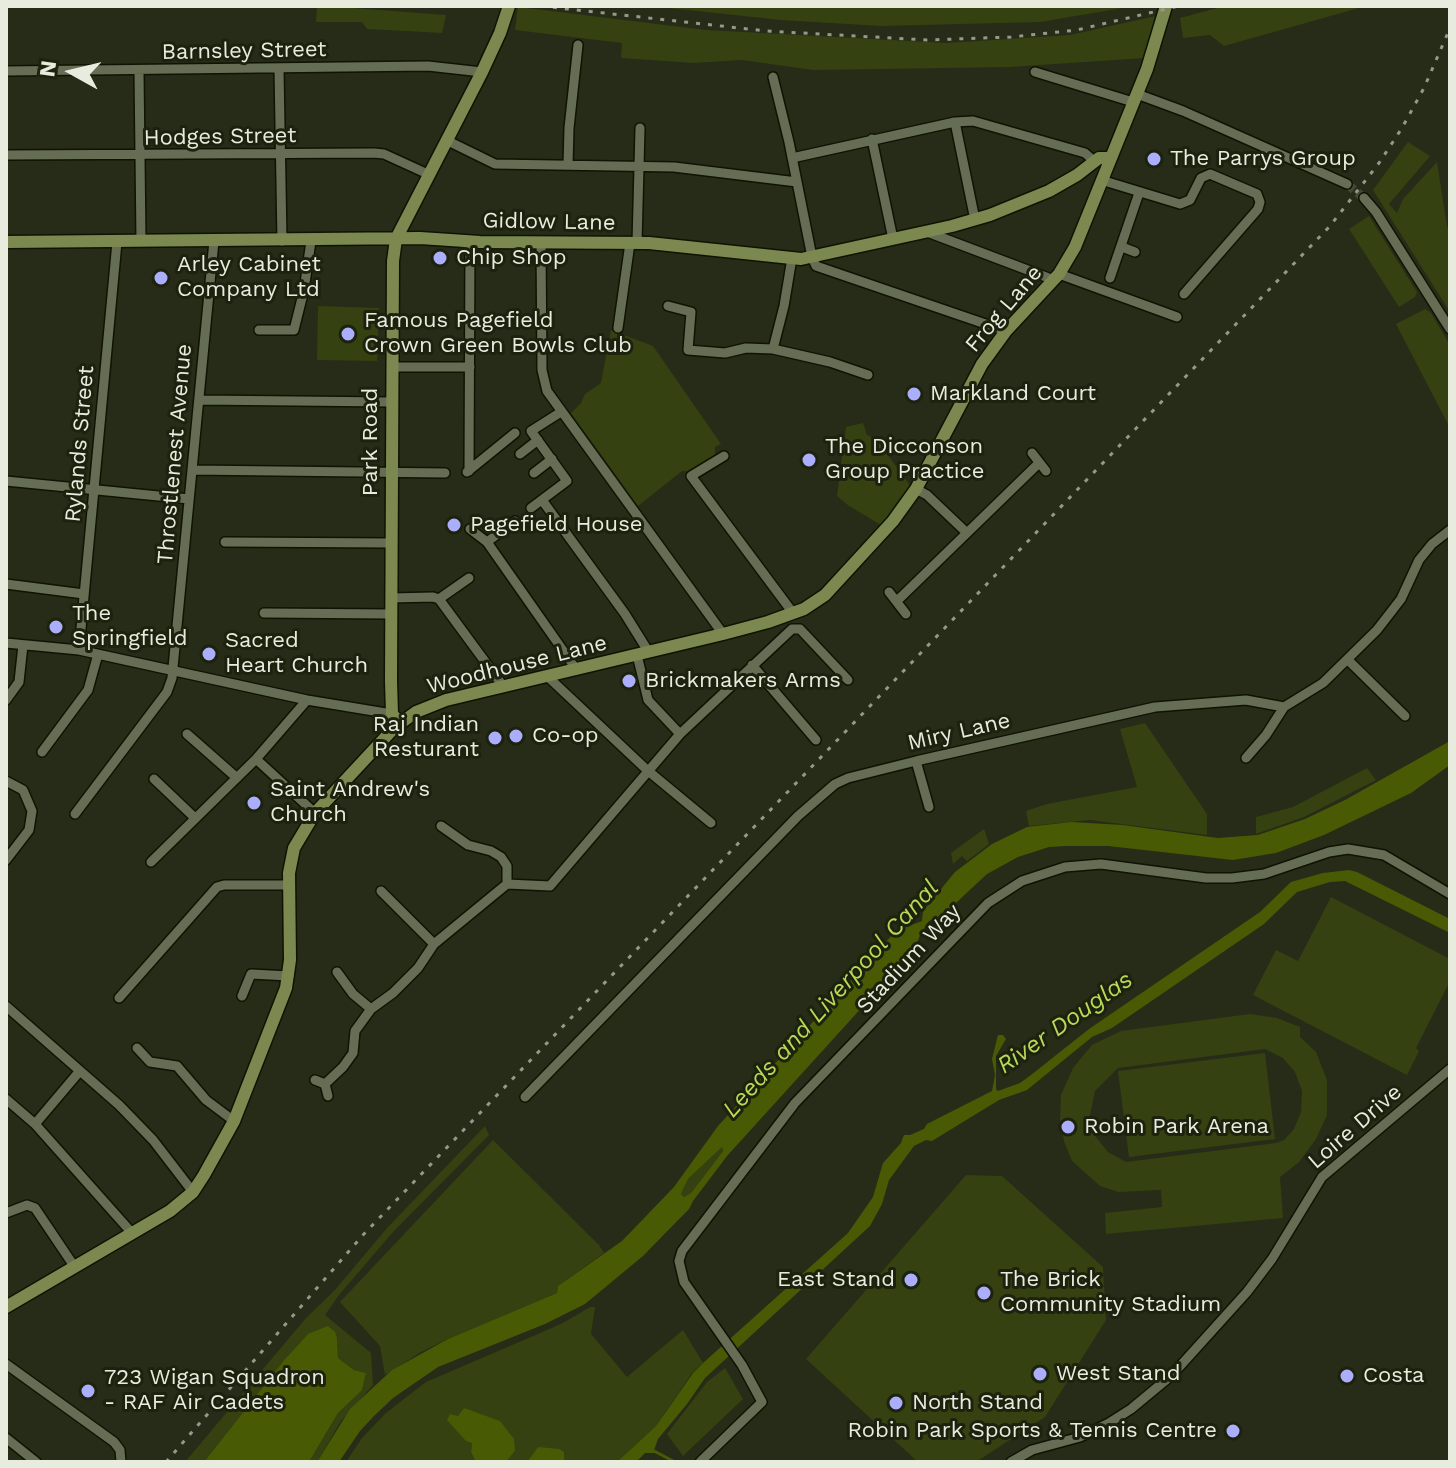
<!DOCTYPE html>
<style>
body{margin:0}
#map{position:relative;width:1456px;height:1468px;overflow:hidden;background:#262c17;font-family:"Work Sans",sans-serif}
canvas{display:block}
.frame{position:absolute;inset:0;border:8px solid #e8ecdf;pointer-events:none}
.north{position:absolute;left:32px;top:32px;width:80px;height:80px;-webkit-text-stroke:6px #1c220d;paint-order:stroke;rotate:278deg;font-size:22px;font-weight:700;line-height:32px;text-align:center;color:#e8ecdf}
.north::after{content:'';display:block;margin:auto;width:28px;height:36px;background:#e8ecdf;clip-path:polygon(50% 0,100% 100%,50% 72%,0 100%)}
</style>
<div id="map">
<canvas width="1456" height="1468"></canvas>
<div class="frame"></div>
<div class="north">N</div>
</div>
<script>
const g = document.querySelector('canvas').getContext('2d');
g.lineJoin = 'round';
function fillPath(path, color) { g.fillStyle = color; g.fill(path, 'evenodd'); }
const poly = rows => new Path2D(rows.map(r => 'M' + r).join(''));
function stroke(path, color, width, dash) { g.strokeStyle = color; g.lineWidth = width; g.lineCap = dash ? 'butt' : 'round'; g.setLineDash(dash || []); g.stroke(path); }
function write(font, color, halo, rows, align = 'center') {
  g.font = font + ' "Work Sans",sans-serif'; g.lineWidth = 6; g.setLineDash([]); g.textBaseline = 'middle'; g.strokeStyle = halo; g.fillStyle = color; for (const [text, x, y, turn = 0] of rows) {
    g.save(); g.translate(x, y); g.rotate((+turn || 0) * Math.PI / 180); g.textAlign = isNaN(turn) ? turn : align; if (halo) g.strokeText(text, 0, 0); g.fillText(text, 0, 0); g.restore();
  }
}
fillPath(poly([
 [317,6,327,6,446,15,442,33,367,29,362,22,316,22],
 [650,6,1135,6,1040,22,881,26,781,20],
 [1225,6,1366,6,1224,46,1210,35,1183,38,1180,18],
 [518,7,706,30,946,43,1070,35,1156,16,1145,58,1010,67,813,70,742,60,694,63,621,58,622,43,515,30],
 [1408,142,1430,156,1389,204,1397,213,1403,199,1437,162,1447,226,1450,233,1450,312,1373,190],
 [1369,216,1417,292,1415,297,1399,307,1349,229],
 [318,306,379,308,377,361,317,360],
 [1425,309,1431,313,1450,345,1450,428,1396,324],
 [611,330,653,346,721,444,715,447,715,457,691,472,682,471,638,506,571,413,581,403,585,394,601,383],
 [863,423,867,435,877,440,911,487,881,525,849,506,837,496,846,427],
 [1145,723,1207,814,1207,835,1090,820,1029,826,1026,811,1047,804,1137,787,1120,729],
 [1367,768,1376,780,1304,817,1256,834,1256,817,1293,807],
 [984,829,989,844,967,861,962,856,953,864,951,853],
 [1331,897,1450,959,1450,981,1416,1048,1419,1051,1407,1075,1253,995,1276,950,1298,961],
 [1250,1014,1277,1018,1300,1027,1300,1037,1316,1052,1327,1080,1327,1115,1316,1139,1299,1162,1280,1177,1283,1218,1106,1234,1105,1213,1162,1207,1161,1190,1118,1192,1100,1186,1072,1161,1064,1141,1060,1121,1061,1095,1073,1068,1092,1045,1121,1031],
 [1265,1049,1283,1058,1295,1072,1302,1091,1301,1112,1294,1129,1284,1140,1276,1143,1126,1162,1108,1152,1095,1136,1090,1115,1095,1091,1118,1068],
 [1265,1053,1275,1139,1129,1157,1118,1071],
 [485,1126,489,1135,393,1232,339,1295,325,1315,371,1353,373,1385,341,1421,317,1462,309,1462,338,1413,362,1389,366,1373,354,1370,338,1358,337,1337,314,1334,308,1334,285,1359,204,1462,185,1462,306,1318,335,1290,387,1228],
 [493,1140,599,1245,604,1253,558,1286,557,1293,448,1339,421,1352,385,1375,380,1346,340,1302],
 [722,1147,723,1151,691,1193,685,1198,681,1194,688,1179],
 [966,1175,1002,1176,1103,1267,1106,1320,1045,1417,976,1462,918,1462,806,1359],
 [590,1307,595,1307,591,1334,627,1377,683,1330,703,1363,692,1373,656,1426,617,1462,567,1462,538,1447,527,1462,506,1462,515,1451,472,1443,471,1452,476,1462,346,1462,362,1438,386,1413,426,1382,561,1324],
 [725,1368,743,1399,683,1456,667,1434,707,1382]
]), '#354111');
fillPath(poly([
 [1450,741,1450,765,1411,793,1324,835,1276,853,1233,860,1108,846,1066,846,1049,847,1018,857,987,874,943,915,929,921,921,933,914,950,727,1156,693,1201,689,1209,643,1256,585,1304,545,1324,438,1367,393,1398,375,1415,360,1431,339,1462,317,1462,350,1409,392,1370,448,1339,557,1293,558,1286,622,1241,674,1187,718,1126,904,922,909,926,922,921,923,911,955,872,992,844,1027,827,1071,822,1123,825,1218,838,1258,835,1305,819,1345,800],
 [722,1147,723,1151,691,1193,684,1197,681,1194,688,1179],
 [1349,870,1357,872,1450,919,1450,933,1345,881,1330,882,1297,892,1264,924,1112,1028,1092,1037,1027,1090,999,1100,932,1141,926,1140,914,1146,889,1180,882,1204,870,1226,705,1378,687,1404,658,1439,654,1450,658,1453,645,1453,636,1462,617,1462,656,1426,693,1373,703,1363,848,1233,873,1197,883,1163,901,1143,904,1135,910,1135,924,1129,927,1124,992,1091,995,1075,992,1059,998,1035,1003,1035,1006,1039,996,1056,996,1089,998,1091,1020,1083,1031,1075,1089,1029,1260,912,1291,882,1323,873],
 [328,1326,335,1332,337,1338,338,1358,354,1370,366,1373,362,1390,338,1413,309,1462,204,1462,285,1359,308,1334],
 [464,1408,500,1421,514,1439,515,1451,506,1462,476,1462,471,1452,472,1443,466,1441,447,1420,450,1414,458,1416],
 [538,1447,559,1449,564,1452,564,1459,567,1462,527,1462]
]), '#495a04');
stroke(poly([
 [654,1451,675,1462]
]), '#495a04', 3);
stroke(poly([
 [1347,184,1364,198]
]), '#434935', 9, [9, 4.5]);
const street = poly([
 [279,69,282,241],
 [6,71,428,66,482,72],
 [139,71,141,241],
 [1035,72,1133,102],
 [773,77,789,142,812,257,816,266,1006,331],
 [1137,94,1183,111,1347,184],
 [955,122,975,220],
 [872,139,893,239],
 [448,141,495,164,674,167,797,182],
 [6,155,374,153,384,154,430,175],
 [792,158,955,122,973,121,1085,153,1094,161],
 [568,165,569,128,578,45],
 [1101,180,1180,204,1190,200,1201,178,1210,174,1257,194,1260,202,1258,209,1184,294],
 [1364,198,1376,212,1450,329],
 [927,232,1054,280],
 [541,243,542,370,547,391,723,634],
 [637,243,640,128],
 [1122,247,1135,252],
 [1059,274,1177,317],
 [1110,278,1139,193],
 [668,306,691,312,688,350,725,353,746,348,773,349,784,306,792,258],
 [618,328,630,243],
 [259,330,294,330,304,290,311,241],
 [773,349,830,362,868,375],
 [392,367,470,367],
 [199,400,391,402],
 [1032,453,1046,471],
 [520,454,538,440],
 [724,456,691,476,793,613],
 [192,470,445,473],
 [469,471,470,241],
 [467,472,515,433],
 [534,473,552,459],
 [6,481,189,499],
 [916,489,927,495,966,532],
 [542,500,625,614,648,651],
 [531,508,567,481,531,431,561,412],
 [470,529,487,542,576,669],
 [225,542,391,543],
 [487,542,515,521],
 [6,584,84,594],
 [889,592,906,614],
 [391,598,433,597,439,599,503,686],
 [439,599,469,578],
 [898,600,1039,463],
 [264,613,390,614],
 [6,643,79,650,307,700,392,714],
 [79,650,117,242],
 [637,655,648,700,680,734],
 [1348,660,1405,716],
 [752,665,816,740],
 [547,676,647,770,711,823],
 [6,700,19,682,23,645],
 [187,734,237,778],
 [42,752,88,690,98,654],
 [1246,758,1266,735,1284,707],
 [256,759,315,813],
 [916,761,929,807],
 [154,779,195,818],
 [6,781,23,790,32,811,29,830,6,860],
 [75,814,167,692,172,678,214,241],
 [441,826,468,845,491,851,501,857,507,866,507,884],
 [151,862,256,759,307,700],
 [381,891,434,944],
 [337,972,353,994,371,1009],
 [242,996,251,974,289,976],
 [119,998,217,887,224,885,289,885],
 [6,1006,119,1105,153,1140,193,1192],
 [137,1048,150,1062,177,1066,206,1100,234,1121],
 [315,1080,325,1084,328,1096],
 [325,1084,343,1067,353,1053,355,1031,371,1009,393,993,418,968,434,944,507,884,550,886,680,734,792,629,800,629,848,680],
 [525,1097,798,816,835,784,848,778,916,761,1155,707,1246,700,1284,707,1323,683,1377,630,1401,599,1419,560,1432,544,1450,530],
 [6,1099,35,1124,132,1233],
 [35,1124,79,1072],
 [6,1213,27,1205,35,1208,74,1266],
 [6,1364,114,1442,120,1450,121,1462],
 [6,1438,36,1462],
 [700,1462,762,1402,742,1365,684,1282,679,1261,682,1251,795,1103,988,903,1022,881,1065,867,1101,864,1206,878,1232,878,1264,874,1329,852,1348,849,1384,855,1450,894],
 [1011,1462,1032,1450,1080,1437,1109,1423,1131,1409,1172,1375,1247,1292,1272,1259,1322,1177,1450,1069]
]);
const secondary = poly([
 [6,242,420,238,480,242,649,243,801,259,952,226,990,215,1049,191,1077,175,1099,158,1110,158],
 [400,723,392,714,391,681,393,261,396,239,482,72,500,33,509,6],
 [6,1307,170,1211,193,1192,204,1175,234,1121,286,988,290,960,289,873,294,848,315,813,394,728,416,712,446,700,723,634,768,622,804,609,825,595,893,521,916,489,982,364,1006,331,1059,274,1075,247,1147,69,1166,6]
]);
stroke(street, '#0f1402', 12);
stroke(secondary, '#0f1402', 15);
stroke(street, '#666d55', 9);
stroke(secondary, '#7b8951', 12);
stroke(poly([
 [541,6,766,31,927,40,1011,37,1077,30,1179,6],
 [166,1462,363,1235,1330,226,1379,163,1402,128,1424,88,1450,28]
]), '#949989', 3, [4, 8]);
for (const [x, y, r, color] of [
 [1154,159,8,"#abaffb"],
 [440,258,8,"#abaffb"],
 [161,278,8,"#abaffb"],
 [348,334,8,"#abaffb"],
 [914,394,8,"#abaffb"],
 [809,460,8,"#abaffb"],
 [454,525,8,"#abaffb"],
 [56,627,8,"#abaffb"],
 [209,654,8,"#abaffb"],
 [629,681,8,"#abaffb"],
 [516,736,8,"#abaffb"],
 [495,738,8,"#abaffb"],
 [254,803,8,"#abaffb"],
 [1068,1127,8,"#abaffb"],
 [911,1280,8,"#abaffb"],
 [984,1293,8,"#abaffb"],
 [1040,1374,8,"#abaffb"],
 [1347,1376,8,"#abaffb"],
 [88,1391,8,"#abaffb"],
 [896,1403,8,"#abaffb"],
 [1233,1431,8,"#abaffb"]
]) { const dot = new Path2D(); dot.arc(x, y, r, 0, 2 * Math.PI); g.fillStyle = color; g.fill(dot); stroke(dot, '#1c220d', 3); }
write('22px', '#e8ecdf', '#1c220d', [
 ["Barnsley Street",244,51,-1],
 ["Hodges Street",220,137,-1],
 ["Gidlow Lane",549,222,1],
 ["Frog Lane",1004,309,-50],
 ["Park Road",371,442,-90],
 ["Rylands Street",80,444,-85],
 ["Throstlenest Avenue",175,454,-85],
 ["Woodhouse Lane",517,665,-14],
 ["Miry Lane",959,732,-13],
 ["Stadium Way",909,959,-47],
 ["Loire Drive",1355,1127,-41]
]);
write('22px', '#e8ecdf', '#1c220d', [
 ["The Parrys Group",1170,159],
 ["Chip Shop",456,258],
 ["Arley Cabinet",177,265],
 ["Company Ltd",177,290],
 ["Famous Pagefield",364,321],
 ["Crown Green Bowls Club",364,346],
 ["Markland Court",930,394],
 ["The Dicconson",825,447],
 ["Group Practice",825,472],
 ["Pagefield House",470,525],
 ["The",72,614],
 ["Springfield",72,639],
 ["Sacred",225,641],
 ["Heart Church",225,666],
 ["Brickmakers Arms",645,681],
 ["Raj Indian",479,725,"right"],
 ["Resturant",479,750,"right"],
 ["Co-op",532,736],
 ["Saint Andrew's",270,790],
 ["Church",270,815],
 ["Robin Park Arena",1084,1127],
 ["East Stand",895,1280,"right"],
 ["The Brick",1000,1280],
 ["Community Stadium",1000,1305],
 ["West Stand",1056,1374],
 ["Costa",1363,1376],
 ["723 Wigan Squadron",104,1378],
 ["- RAF Air Cadets",104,1403],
 ["North Stand",912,1403],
 ["Robin Park Sports & Tennis Centre",1217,1431,"right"]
], 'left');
write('italic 24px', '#b9d957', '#1c220d', [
 ["Leeds and Liverpool Canal",831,999,-48],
 ["River Douglas",1065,1023,-35]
]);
</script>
